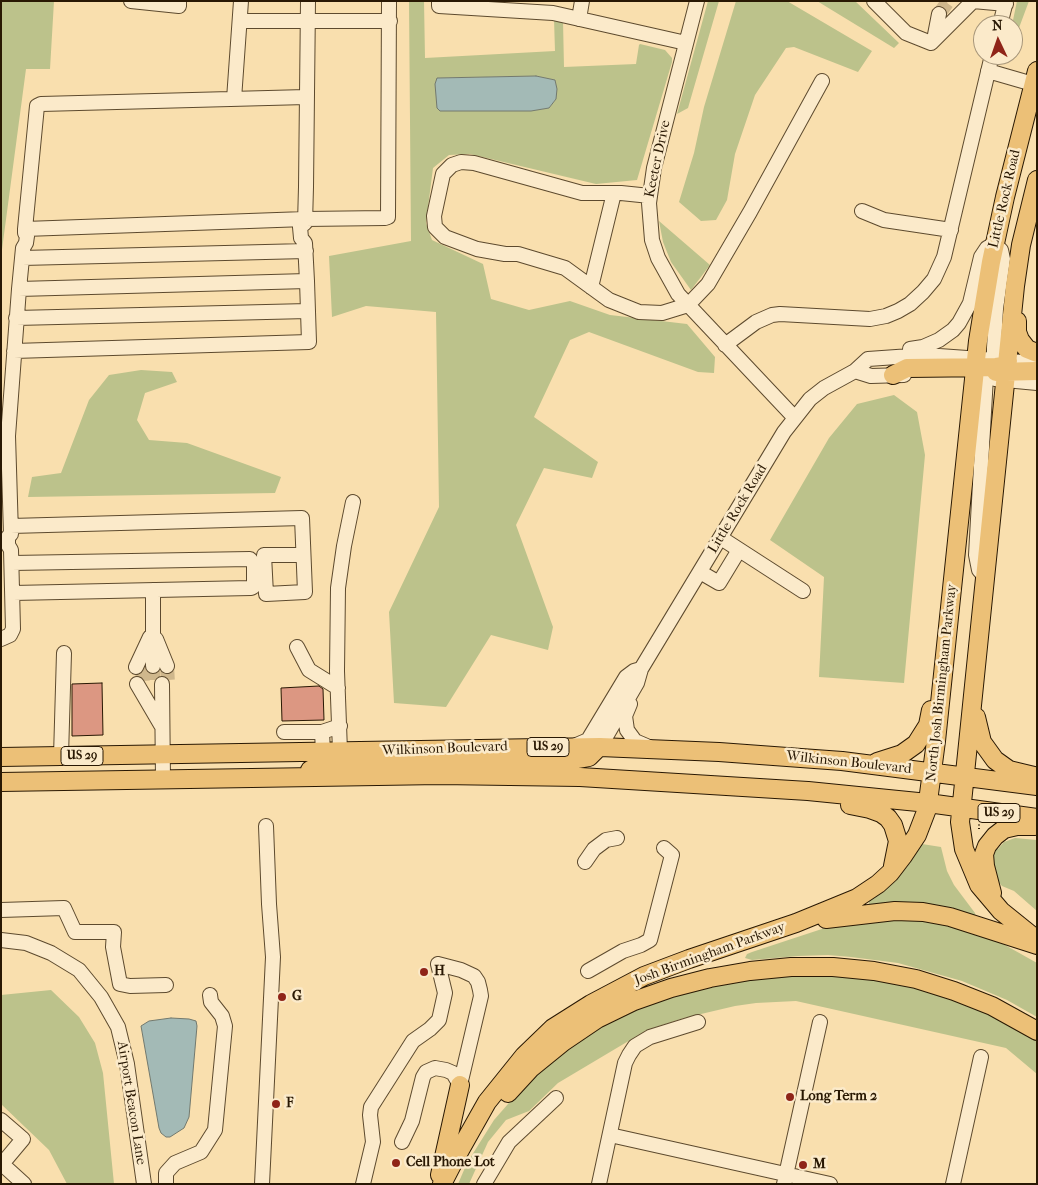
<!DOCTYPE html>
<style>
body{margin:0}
#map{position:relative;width:1038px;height:1185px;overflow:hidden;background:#f9dfae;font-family:"IM FELL French Canon",serif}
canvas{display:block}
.frame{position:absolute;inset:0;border:2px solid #291803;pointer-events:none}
.north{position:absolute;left:973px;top:15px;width:50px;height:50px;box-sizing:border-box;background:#fbeaca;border:1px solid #a7967a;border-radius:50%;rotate:357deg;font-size:14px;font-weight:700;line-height:20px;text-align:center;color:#291803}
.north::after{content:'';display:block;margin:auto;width:18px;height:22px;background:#8f2418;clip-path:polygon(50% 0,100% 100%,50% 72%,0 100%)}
</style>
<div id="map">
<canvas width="1038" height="1185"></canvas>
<div class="frame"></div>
<div class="north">N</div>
</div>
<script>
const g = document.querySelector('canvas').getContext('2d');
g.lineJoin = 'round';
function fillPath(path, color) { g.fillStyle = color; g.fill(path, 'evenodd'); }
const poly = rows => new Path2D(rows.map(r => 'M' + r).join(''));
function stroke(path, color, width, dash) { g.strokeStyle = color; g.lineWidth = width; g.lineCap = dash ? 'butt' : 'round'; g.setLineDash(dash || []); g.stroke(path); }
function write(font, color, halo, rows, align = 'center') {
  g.font = font + ' "IM FELL French Canon",serif'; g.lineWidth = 5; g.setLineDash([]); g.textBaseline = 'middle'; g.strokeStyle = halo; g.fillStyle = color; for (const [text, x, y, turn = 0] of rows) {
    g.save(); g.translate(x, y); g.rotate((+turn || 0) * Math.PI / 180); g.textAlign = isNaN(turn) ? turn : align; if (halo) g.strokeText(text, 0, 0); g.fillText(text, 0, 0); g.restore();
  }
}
fillPath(poly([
 [1,1,54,1,50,69,26,69,1,257],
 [409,1,424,1,425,58,555,51,554,19,563,21,564,67,636,64,639,45,640,44,665,50,672,58,672,62,637,180,596,184,470,154,449,155,433,168,426,223,432,240,483,264,491,299,529,310,570,301,610,315,687,324,715,357,714,373,698,372,589,332,570,340,534,417,598,462,592,478,544,468,516,525,553,627,548,650,491,635,446,707,394,703,389,612,439,507,436,312,366,306,332,317,329,256,411,241],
 [536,76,555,80,556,99,549,108,531,111,440,111,437,78],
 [708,1,719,1,688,108,677,114],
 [736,1,787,1,872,51,858,72,794,47,786,48,755,95,735,154,727,200,716,220,701,221,679,202,694,153,704,107],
 [817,1,855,1,899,43,894,48],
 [1017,1,1029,1,1013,44,1012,25],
 [659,221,710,265,691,290,671,262,663,242],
 [141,370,172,372,177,382,145,393,137,420,149,440,187,443,281,477,275,493,28,497,32,477,61,473,89,400,109,375],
 [894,395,917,412,925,455,904,683,819,677,824,577,770,540,829,438,857,404],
 [1015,838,1037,840,1037,911,1014,891,1002,886,992,874,993,846,998,849,1004,842],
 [922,844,941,847,947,871,954,885,975,913,976,917,869,905,869,901,895,880,907,867],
 [927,918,989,936,1037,963,1037,1017,1007,1000,962,981,898,963,851,957,828,955,798,956,752,960,745,958,747,954,752,952,837,924,853,920],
 [808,974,868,977,929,990,988,1012,1037,1039,1037,1074,1006,1048,796,1001,756,1003,735,1006,684,1018,647,1030,558,1083,529,1111,506,1120,488,1142,469,1184,458,1184,467,1163,494,1120,529,1080,565,1048,614,1019,649,1004,706,987,771,976],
 [51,990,79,1017,95,1043,103,1073,114,1184,67,1184,49,1150,1,1104,1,995]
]), '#bcc28b');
const water = poly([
 [536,76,555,80,557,89,556,99,549,108,531,111,440,111,437,108,435,84,437,78,536,76],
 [171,1018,189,1019,196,1021,197,1026,189,1117,184,1128,170,1137,166,1137,161,1133,159,1128,141,1026,149,1021,171,1018]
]);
fillPath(water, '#a3bab6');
stroke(water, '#72796e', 1);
const building = poly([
 [102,683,103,735,72,736,72,684,102,683],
 [319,686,323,689,324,720,282,721,281,688,319,686]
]);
fillPath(building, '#dc9782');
stroke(building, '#291803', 1);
stroke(poly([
 [939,14,947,3,952,1],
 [153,666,153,685],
 [167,666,168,683],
 [142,667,143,684]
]), '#cfb78c', 14, [14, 7]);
const minor = poly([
 [131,1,179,6,179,1],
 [439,1,439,6,553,13,686,43],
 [697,1,654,168,649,203,652,240,658,258,678,294,794,417],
 [874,1,906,33,931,43,973,1,1006,4],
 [579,19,582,1],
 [240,21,390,21],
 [1000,25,1006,1],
 [934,40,939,14],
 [988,71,1033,84],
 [234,99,241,1],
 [650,196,621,193,582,193,474,163,461,162,452,165,443,174,434,216,435,227,445,237,477,249,505,254,518,254,565,268,609,300,639,312,662,313,688,305,708,284,750,212,822,81],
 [862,211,884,220,951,230],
 [25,229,305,219,385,218,388,217,389,1],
 [22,258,306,251],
 [591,287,614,193],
 [19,289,23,248,26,243,27,236,25,233,25,229,37,106,41,104,306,97],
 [16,318,308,311],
 [725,345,756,322,772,315,780,314,870,319,886,316,898,311,910,304,923,292,934,279,944,257,992,55],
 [910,349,923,347,939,340,953,330,959,323,970,303,981,257,987,248,994,244,1001,250,1003,259,996,309,993,367],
 [14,351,309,342,307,281],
 [981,360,985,364,986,376,976,555,979,570,986,578],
 [855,371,871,376,904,375],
 [995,379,1037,383],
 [11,526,302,518,305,592,266,594,264,555,303,555],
 [721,538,803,591],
 [12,563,250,559,254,564,254,584,253,587,251,588,13,593],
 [700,572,719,583,739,550],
 [1,639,10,635,13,629,11,550,8,545,8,537,11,534,8,436,19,289,307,281,305,243,301,238,300,227,305,223,306,187,308,1],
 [156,639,167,666],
 [297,647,309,670,338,688],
 [153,666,153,590],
 [136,667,150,637],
 [137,684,161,725],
 [162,684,163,779],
 [630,704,625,716,627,730,635,741,649,747],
 [284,732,322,732],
 [574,746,588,740,626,677,634,671,641,669],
 [600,747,637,683,641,669,784,432,810,399,824,388,855,371,868,359,925,355,1037,363],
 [340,751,337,671,338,588,344,546,353,502],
 [323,752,322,732,340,726],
 [61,756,64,653],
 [585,862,594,849,606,840,617,838],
 [1,910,64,908,75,932,114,932,113,947,120,984,130,986,166,985],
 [1,940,26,943,51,953,79,970,101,997,118,1027,127,1064,144,1184],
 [438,964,461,970,474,976,478,982,480,990,481,996,460,1085],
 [588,971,623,951,641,945,650,940,672,855,664,848],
 [1,1120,23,1139,2,1164,24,1184],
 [610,1135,830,1184],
 [402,1142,412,1121,423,1077,426,1072,435,1068,446,1070,453,1073,460,1085],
 [166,1184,166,1173,175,1163,201,1152,215,1130,225,1026,222,1016,211,1002,210,995],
 [262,1184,273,957,269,904,266,826],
 [363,1184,373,1142,370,1115,371,1107,413,1041,430,1029,439,1020,445,993,438,964],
 [484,1184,509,1142,556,1098],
 [599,1184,625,1063,629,1055,635,1046,650,1037,698,1022],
 [784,1184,820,1022],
 [953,1184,981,1057]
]);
const major = poly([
 [1037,180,1021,245,1015,286,960,822,964,849,979,885,1001,911,1037,940],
 [1017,321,1017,332,1020,340,1027,349,1037,353],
 [996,372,1037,371],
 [893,375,907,368,996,367,1003,366,1008,361],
 [976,717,982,742,995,760,1009,770,1034,776],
 [1,757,600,747,719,752,842,761,1037,786],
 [877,762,902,754,916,744,928,725,931,710],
 [310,770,318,766,335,764,577,759,589,757,599,747],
 [1,782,440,775,580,777,808,791,928,803,1037,818],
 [850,805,870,809,881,813,888,818,893,825,898,841,893,866],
 [992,893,985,866,984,854,987,846,995,836,1004,829,1017,826,1035,826],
 [826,919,895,911,923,912,950,917,1037,945],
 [508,1093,531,1068,563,1042,597,1019,634,1001,671,988,710,978,750,971,791,967,833,967,874,971,916,979,954,991,992,1006,1037,1031],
 [440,1175,460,1085],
 [442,1184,456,1157,487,1102,524,1056,553,1028,591,1004,644,976,689,959,796,923,857,898,878,884,890,873,903,856,917,835,927,809,936,741,978,341,991,262,1005,197,1037,71]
]);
stroke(minor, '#5d4a2e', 16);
stroke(major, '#291803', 20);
stroke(poly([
 [979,829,979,824]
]), '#291803', 2, [1, 2.5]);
stroke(minor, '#fbeaca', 14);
stroke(major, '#ecc077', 18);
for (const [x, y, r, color] of [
 [424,972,5,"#8f2418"],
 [282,997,5,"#8f2418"],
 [790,1097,5,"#8f2418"],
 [276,1104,5,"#8f2418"],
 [396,1163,5,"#8f2418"],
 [803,1165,5,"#8f2418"]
]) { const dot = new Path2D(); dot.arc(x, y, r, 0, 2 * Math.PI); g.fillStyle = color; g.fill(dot); stroke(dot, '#fbeaca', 2); }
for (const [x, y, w] of [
 [548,747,42],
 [82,756,42],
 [999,813,42]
]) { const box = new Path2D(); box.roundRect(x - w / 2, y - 9.5, w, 19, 4); g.fillStyle = '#fbeaca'; g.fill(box); stroke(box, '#291803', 1); }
write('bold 12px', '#291803', null, [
 ["US 29",548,747],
 ["US 29",82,756],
 ["US 29",999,813]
]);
write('14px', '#291803', '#fbeaca', [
 ["Keeter Drive",658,159,-78],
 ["Little Rock Road",1005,199,-77],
 ["Little Rock Road",738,509,-59],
 ["North Josh Birmingham Parkway",942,683,-84],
 ["Wilkinson Boulevard",445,749,-2],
 ["Wilkinson Boulevard",849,763,6],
 ["Josh Birmingham Parkway",710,954,-20],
 ["Airport Beacon Lane",131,1103,81]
]);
write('bold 14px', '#291803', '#fbeaca', [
 ["H",434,972],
 ["G",292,997],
 ["Long Term 2",800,1097],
 ["F",286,1104],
 ["Cell Phone Lot",406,1163],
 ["M",813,1165]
], 'left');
</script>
